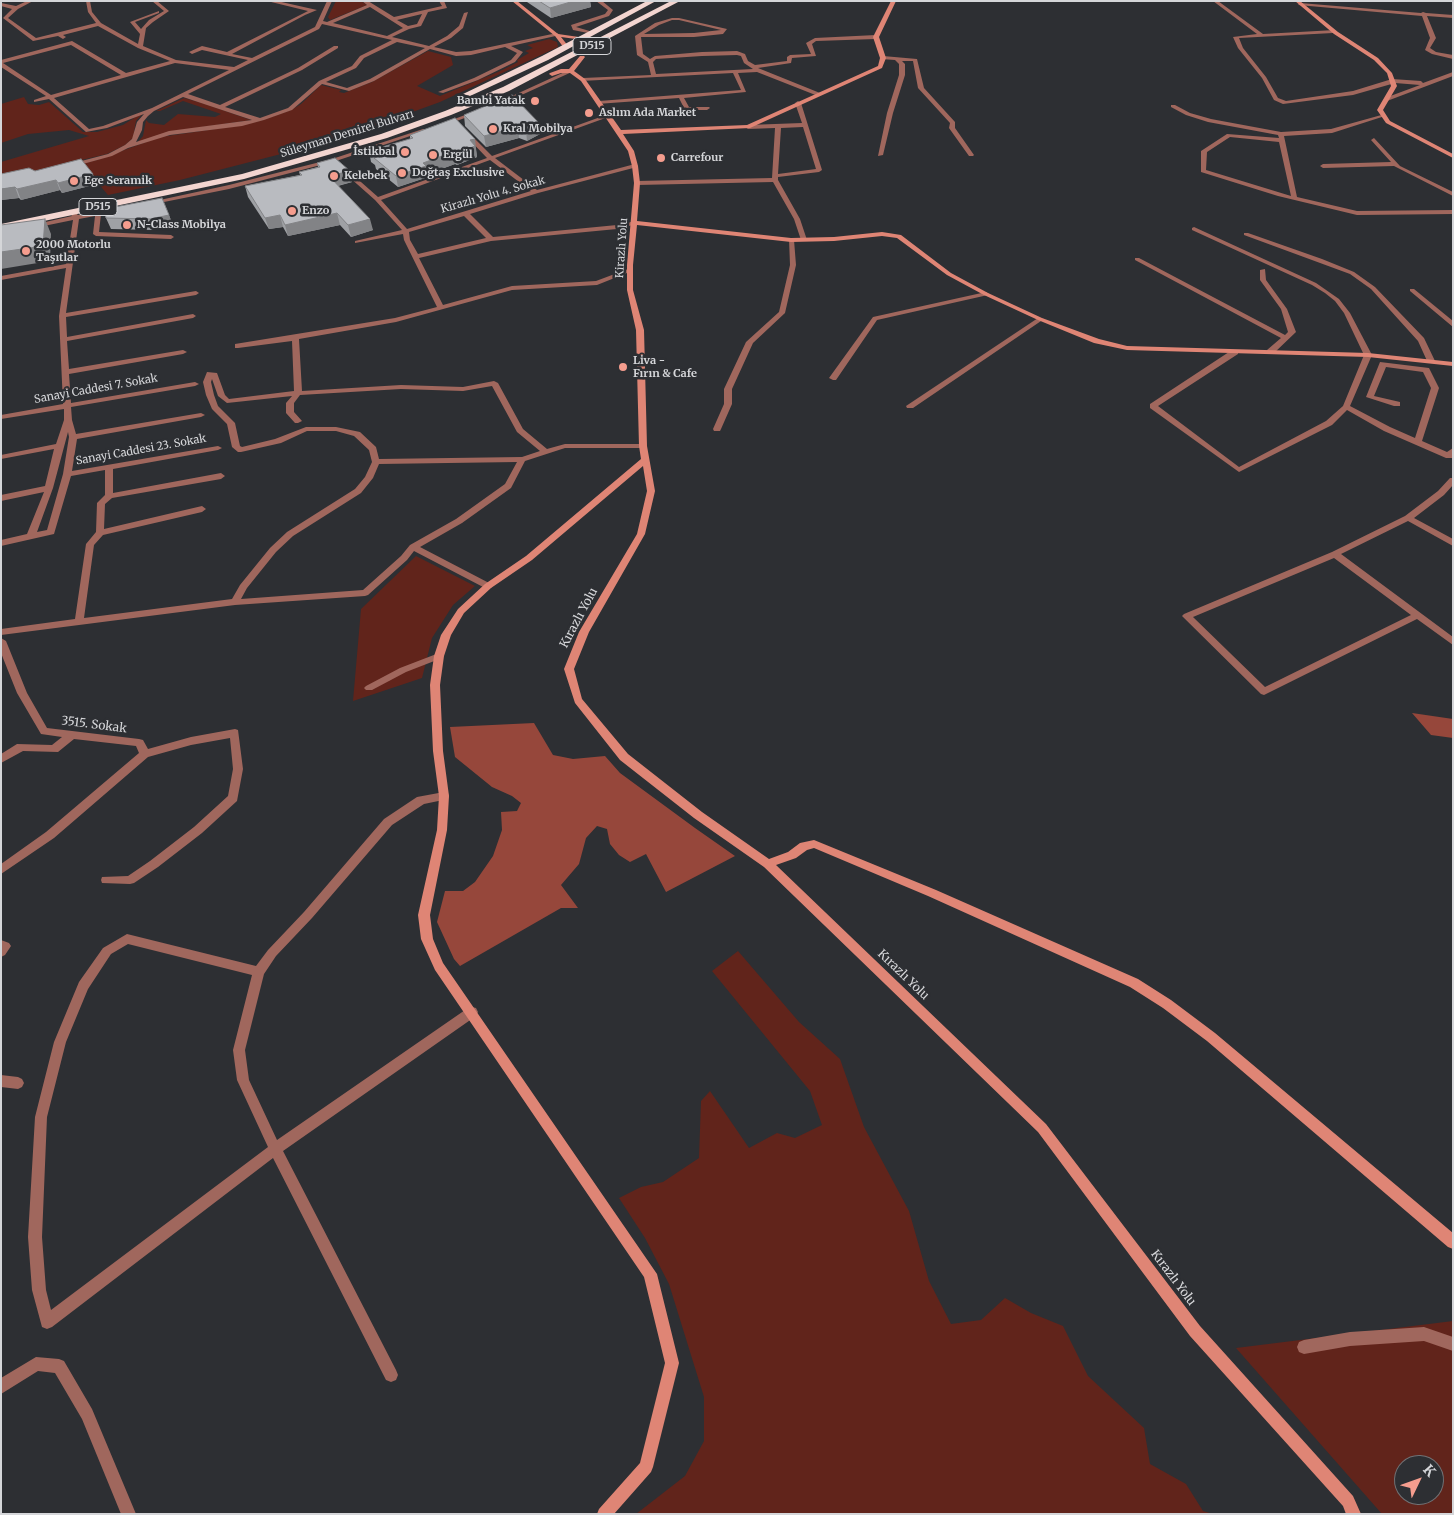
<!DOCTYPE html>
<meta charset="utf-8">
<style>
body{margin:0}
#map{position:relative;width:1454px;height:1515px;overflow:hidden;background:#2d2f33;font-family:Merriweather,serif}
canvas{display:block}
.frame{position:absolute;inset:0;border:2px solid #d5d6d9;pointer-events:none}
.north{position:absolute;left:1394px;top:1455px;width:50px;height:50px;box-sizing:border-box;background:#2d2f33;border:1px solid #707275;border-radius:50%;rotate:48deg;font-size:14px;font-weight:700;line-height:20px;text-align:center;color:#d5d6d9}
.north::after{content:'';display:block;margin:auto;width:18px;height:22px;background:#f59d8e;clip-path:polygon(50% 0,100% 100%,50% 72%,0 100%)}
</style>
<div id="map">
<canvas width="1454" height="1515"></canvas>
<div class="frame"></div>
<div class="north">K</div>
</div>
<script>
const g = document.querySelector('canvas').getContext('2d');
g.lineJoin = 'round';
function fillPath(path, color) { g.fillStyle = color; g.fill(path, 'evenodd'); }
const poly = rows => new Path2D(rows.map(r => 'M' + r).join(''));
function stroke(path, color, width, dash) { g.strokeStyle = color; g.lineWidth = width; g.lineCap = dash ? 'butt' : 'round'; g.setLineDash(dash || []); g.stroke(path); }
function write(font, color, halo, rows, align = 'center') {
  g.font = font + ' Merriweather,serif'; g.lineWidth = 5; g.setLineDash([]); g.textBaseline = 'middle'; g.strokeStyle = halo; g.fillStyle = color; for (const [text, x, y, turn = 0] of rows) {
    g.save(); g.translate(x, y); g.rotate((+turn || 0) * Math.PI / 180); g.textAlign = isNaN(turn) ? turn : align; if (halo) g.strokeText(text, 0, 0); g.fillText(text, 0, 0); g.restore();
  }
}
fillPath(poly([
 [336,1,361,1,367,5,330,20,328,17],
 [549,39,557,42,558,47,440,102,374,126,281,154,180,180,108,195,86,169,68,167,97,160,160,137,243,125,263,120,291,110,301,104,321,85,341,90,339,92,344,93,372,82,428,51,451,57,453,65,417,86,440,96,498,72,518,62,517,60,529,53,525,51,533,48,527,45],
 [24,97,28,104,39,105,49,102,83,132,97,132,123,125,145,111,136,121,133,138,125,145,107,154,1,179,1,162,89,136,69,130,28,134,1,143,1,104],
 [184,98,205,104,251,120,176,131,137,143,143,136,146,120,149,123,164,125,178,114,215,117,221,114,183,101,160,111,156,111],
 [416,556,475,586,453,605,432,638,422,678,353,701,361,609],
 [738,951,799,1022,840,1059,864,1127,909,1211,929,1281,951,1324,981,1320,1005,1298,1031,1313,1063,1326,1088,1376,1144,1428,1150,1464,1186,1484,1203,1511,1213,1514,636,1514,685,1476,704,1441,704,1397,669,1284,645,1238,619,1198,641,1187,663,1182,699,1158,701,1101,710,1091,749,1148,777,1133,795,1138,822,1125,810,1091,712,971],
 [1453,1321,1453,1514,1382,1514,1236,1348],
 [1404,1465,1434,1465,1434,1495,1404,1495]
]), '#61241b');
fillPath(poly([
 [1412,713,1453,719,1453,738,1431,735],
 [534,723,553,755,573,759,605,756,620,773,695,828,735,856,666,892,646,854,630,862,619,855,610,844,607,829,597,826,586,838,579,864,561,885,578,908,561,908,460,966,454,959,437,922,445,891,463,891,475,882,493,856,502,830,501,812,517,811,521,803,512,796,492,787,455,757,450,727]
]), '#96473b');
fillPath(poly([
 [27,1,33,1,18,9,8,18,36,38,96,23,88,12,86,1,90,1,92,12,101,23,138,44,140,34,130,22,159,11,159,13,135,22,141,29,149,20,164,11,152,1,157,1,169,11,153,22,146,28,143,46,176,60,234,67,248,60,202,50,192,54,189,52,202,46,227,52,308,11,267,1,277,1,317,10,305,15,232,54,252,58,315,27,327,1,332,1,323,21,327,22,367,5,362,1,368,1,394,17,442,6,439,1,444,1,447,8,428,12,421,26,409,29,392,37,429,46,447,36,459,26,464,13,468,12,463,28,451,38,434,47,456,52,471,51,557,33,560,35,511,46,523,52,515,62,478,80,443,93,438,92,474,78,511,60,517,53,505,47,471,55,456,56,430,49,374,81,349,91,322,84,292,110,264,120,242,126,170,135,128,148,112,156,72,167,69,165,70,164,108,154,125,145,132,139,137,122,144,114,107,128,86,132,49,99,34,102,34,100,46,96,1,67,1,60,72,41,126,73,170,61,138,48,98,26,63,35,66,37,63,39,58,36,33,41,3,18,12,9,1,6,1,3,16,6,27,1],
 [370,7,403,28,387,36,333,23,370,7],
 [422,14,417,24,408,26,397,20,422,14],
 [322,24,392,40,360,56,352,66,319,81,288,108,260,118,225,107,302,70,338,48,338,46,334,46,298,68,220,105,188,94,319,29,322,24],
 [397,42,425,48,370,79,347,88,326,82,356,68,364,58,397,42],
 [71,45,121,75,51,95,3,63,71,45],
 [175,63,229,70,152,108,103,126,89,129,54,98,175,63],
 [183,97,252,120,169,131,136,142,142,130,143,122,148,116,154,111,183,97],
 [596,1,602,1,613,10,609,16,576,27,593,32,593,34,573,30,571,25,605,14,608,10,596,1],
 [1213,1,1218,1,1263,34,1335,30,1333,33,1239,38,1243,48,1266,77,1278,98,1286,101,1353,91,1392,79,1421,81,1423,83,1453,72,1453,76,1387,101,1385,100,1385,98,1420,85,1395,83,1353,95,1283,104,1274,100,1262,78,1238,48,1233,37,1257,34,1213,1],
 [1300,3,1421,13,1423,12,1426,13,1453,15,1453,18,1427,16,1436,38,1430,48,1436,52,1453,55,1453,59,1432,54,1425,50,1430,38,1422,16,1298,5,1300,3],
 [672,18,679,18,727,29,723,34,694,37,641,37,643,54,650,59,655,56,702,52,737,51,745,54,748,61,755,65,787,61,787,57,790,55,811,54,806,43,815,38,876,35,879,37,876,39,816,41,812,44,816,56,792,58,791,63,758,68,820,93,821,94,818,96,757,72,738,73,746,92,684,98,689,107,709,107,710,108,707,110,685,110,679,98,597,104,597,102,599,101,741,90,733,73,581,81,581,79,583,78,651,75,648,62,637,55,635,36,655,23,672,18],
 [672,20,679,20,721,30,694,33,644,34,659,25,672,20],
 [737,55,741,56,744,63,753,69,656,74,653,62,656,59,702,56,737,55],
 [883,56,917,59,924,88,955,122,955,128,974,155,973,156,969,156,949,128,950,123,918,88,913,61,902,61,905,64,905,75,893,113,883,155,878,156,887,113,899,75,899,64,895,60,881,59,880,58,883,56],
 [569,70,574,71,504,103,499,102,569,70],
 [798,101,801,103,822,170,819,172,778,177,778,180,800,219,807,240,806,241,801,240,794,219,773,182,637,185,634,183,637,181,772,178,775,128,748,129,745,127,748,125,802,123,795,103,798,101],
 [803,127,816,169,778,174,781,128,803,127],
 [1171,105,1175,105,1190,113,1211,119,1281,132,1331,129,1385,114,1385,116,1332,133,1284,136,1297,197,1357,211,1453,210,1453,214,1357,215,1278,196,1201,172,1201,151,1227,134,1279,138,1278,135,1208,122,1186,115,1171,107,1171,105],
 [1230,137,1279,142,1291,196,1206,170,1207,152,1230,137],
 [473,112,478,113,446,125,441,124,473,112],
 [606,115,611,116,495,158,537,190,635,164,638,166,637,167,538,193,470,214,493,237,617,225,635,221,638,223,637,224,617,229,491,241,419,258,443,305,512,286,596,281,628,269,632,269,632,271,597,285,512,290,396,322,299,339,302,391,401,385,463,387,494,381,498,383,523,429,547,449,565,444,646,444,646,448,565,448,525,461,511,488,462,523,420,547,491,584,492,586,491,588,485,588,414,551,407,560,368,595,365,596,235,605,1,635,1,629,75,619,86,544,96,532,97,503,105,495,105,470,71,476,54,534,1,546,1,540,27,534,44,492,1,501,1,495,45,486,54,449,1,459,1,455,56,444,64,420,64,409,1,419,1,415,63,404,59,316,66,268,1,280,1,276,66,264,73,220,34,228,32,227,32,225,72,216,70,213,73,211,78,215,94,212,93,208,96,206,98,207,100,211,118,207,120,208,120,210,101,214,99,232,171,235,174,237,171,239,96,236,93,234,95,216,79,219,66,313,196,291,199,293,196,295,66,317,67,337,193,314,196,316,193,318,67,341,69,369,183,350,187,352,183,354,69,374,71,403,195,382,199,384,195,386,71,407,72,420,76,434,201,413,205,415,201,417,77,439,72,471,218,446,222,448,218,450,113,469,113,493,221,473,225,476,221,479,112,498,105,504,104,529,202,506,206,509,202,512,103,535,94,545,84,618,232,599,240,585,270,548,287,532,355,489,365,477,372,462,369,450,354,436,336,431,307,431,281,443,241,452,238,452,232,447,227,424,212,409,206,395,203,382,207,372,217,373,225,395,229,399,294,391,292,341,238,348,235,348,235,344,395,318,437,307,404,240,403,234,355,243,355,241,402,230,375,200,340,169,340,167,344,167,378,197,487,158,465,135,465,133,469,133,492,156,606,115],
 [490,160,531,191,407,229,381,200,490,160],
 [464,216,486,238,418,254,410,240,409,232,464,216],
 [212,379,218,396,227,403,292,396,286,403,286,413,295,423,298,423,302,421,294,412,294,403,300,395,401,389,463,391,492,386,517,432,540,451,522,457,379,459,376,447,360,432,336,427,306,427,275,439,242,447,240,446,235,423,218,406,214,395,211,382,212,379],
 [68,432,69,437,63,474,47,530,37,532,53,488,68,432],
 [517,462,505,484,456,519,410,545,401,556,363,590,241,599,247,588,276,552,293,536,361,493,373,478,379,464,517,462],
 [423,129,428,130,336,161,229,189,149,205,146,203,229,185,332,159,423,129],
 [1374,138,1400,166,1453,192,1453,196,1394,166,1323,168,1320,166,1323,164,1391,162,1371,140,1374,138],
 [1194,227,1316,283,1339,299,1350,313,1372,355,1350,406,1390,427,1415,438,1431,388,1423,372,1386,367,1374,396,1400,402,1400,406,1394,406,1366,397,1380,362,1429,368,1439,388,1422,441,1447,452,1453,448,1452,458,1446,458,1384,431,1347,410,1332,425,1239,472,1150,408,1150,404,1232,350,1238,350,1238,354,1158,406,1239,467,1326,421,1343,406,1364,355,1344,313,1335,301,1325,293,1312,285,1192,230,1192,228,1194,227],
 [1244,233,1248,233,1322,259,1354,272,1375,287,1424,338,1435,361,1428,363,1418,341,1371,289,1350,274,1244,235,1244,233],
 [789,239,794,240,796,265,785,313,753,343,732,389,732,404,721,429,720,431,714,431,713,429,724,404,724,389,746,342,779,312,790,265,789,239],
 [1135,258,1139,258,1285,335,1288,332,1281,309,1260,280,1260,270,1265,269,1266,280,1287,309,1296,332,1273,354,1267,354,1267,350,1281,338,1135,260,1135,258],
 [1410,289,1414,289,1453,321,1453,327,1410,291,1410,289],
 [986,292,989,294,988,295,877,320,836,380,833,380,829,378,873,317,986,292],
 [1038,318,1044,319,913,408,907,408,906,406,1038,318],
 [1450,478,1453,478,1453,485,1444,495,1414,518,1453,539,1453,546,1408,521,1341,554,1453,637,1453,645,1417,619,1264,695,1261,694,1182,616,1184,614,1332,552,1405,516,1438,491,1450,478],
 [1334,558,1411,615,1265,687,1193,617,1334,558],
 [1,638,6,641,27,693,47,728,139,739,143,740,148,749,191,737,235,729,238,730,243,769,237,801,202,833,158,867,134,883,130,884,102,883,101,880,102,877,128,876,150,861,194,827,228,796,233,769,230,738,191,745,148,757,54,838,1,874,1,864,46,832,139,753,136,746,74,739,58,752,23,751,1,763,1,754,17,744,52,745,62,737,41,734,17,693,1,653,1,638],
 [439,653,444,656,442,658,406,672,372,690,366,690,364,688,366,686,400,668,439,653],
 [444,792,448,793,449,796,448,799,424,804,392,825,312,918,276,956,264,974,245,1050,249,1080,277,1140,468,1008,472,1007,476,1008,478,1012,476,1016,283,1151,396,1370,398,1375,396,1380,391,1382,386,1380,273,1158,52,1327,47,1329,42,1327,32,1290,28,1237,35,1117,54,1042,79,982,103,948,127,934,256,966,268,950,304,912,384,819,417,797,444,792],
 [128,944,252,975,233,1050,237,1080,268,1147,51,1310,46,1290,42,1237,47,1117,66,1042,88,989,111,954,128,944],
 [1,940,9,943,11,946,5,955,1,957,1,940],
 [1,1075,18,1077,22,1079,24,1083,22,1087,18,1089,1,1087,1,1075],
 [1424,1327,1453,1337,1453,1351,1424,1341,1350,1346,1304,1354,1299,1352,1297,1347,1299,1342,1304,1340,1350,1332,1424,1327],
 [36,1357,59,1359,64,1361,92,1409,136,1514,121,1514,82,1419,55,1373,38,1371,1,1394,1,1378,36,1357]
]), '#a0675d');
fillPath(poly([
 [512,1,517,1,558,34,586,38,583,40,561,37,569,47,564,48,555,36,512,1],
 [891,1,896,1,879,37,886,58,882,68,750,128,623,134,634,151,638,166,640,183,637,221,791,238,834,237,882,232,901,235,951,273,988,293,1042,318,1099,339,1127,346,1368,353,1453,362,1453,366,1368,357,1127,350,1094,343,1038,320,984,295,947,275,897,238,882,236,834,241,791,242,637,225,633,265,633,290,644,330,647,446,655,491,645,534,589,632,574,669,582,699,628,754,702,812,769,859,788,852,800,843,814,840,936,890,1138,979,1171,1000,1215,1033,1453,1233,1453,1249,1448,1247,1207,1041,1163,1008,1130,987,928,896,814,848,807,850,796,858,776,865,1046,1124,1200,1326,1353,1496,1361,1514,1346,1514,1343,1506,1190,1336,1038,1132,764,867,694,818,620,760,575,703,564,669,579,632,637,534,647,491,643,466,532,560,491,588,464,613,451,635,444,656,440,685,443,751,449,796,447,830,430,915,433,939,443,963,657,1274,679,1363,653,1467,651,1472,614,1514,597,1514,599,1509,640,1463,665,1363,644,1277,435,970,421,939,418,915,437,830,439,796,433,751,430,685,434,656,441,635,458,609,485,584,526,556,641,459,639,446,636,330,627,290,627,265,634,183,632,166,628,151,581,81,570,73,561,73,552,76,549,74,550,73,561,69,569,69,580,56,584,56,585,57,574,71,585,79,621,130,747,125,878,66,880,58,873,37,891,1],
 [1295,1,1300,1,1338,32,1378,58,1392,73,1397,86,1383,110,1390,121,1453,154,1453,158,1386,123,1377,110,1391,86,1387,73,1374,60,1334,34,1295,1]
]), '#df8575');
fillPath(poly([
 [647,1,656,1,548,60,470,96,463,94,542,56,647,1],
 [671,1,680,1,509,91,451,115,387,138,244,179,1,230,1,224,242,174,381,134,445,111,503,87,671,1]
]), '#f3d5d0');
fillPath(poly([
 [526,1,590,1,591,7,551,18,527,2],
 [464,115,539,123,540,134,527,141,519,138,486,147,465,126],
 [410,135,476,150,477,157,457,165,455,164,428,174,428,177,398,187,376,169,375,165,371,162,369,151,410,139],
 [317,163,352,182,338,186,373,230,351,237,340,225,288,236,283,227,269,229,248,197,245,186,300,175,299,172,318,167],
 [35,171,97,184,62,193,60,190,21,200,19,198,1,200],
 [169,215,173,226,154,230,111,229,106,218]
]), '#9fa1a5');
fillPath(poly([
 [574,1,590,1,591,7,551,18,550,8],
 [539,123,540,134,527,141,526,130],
 [518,127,519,138,486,147,484,136],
 [475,139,477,157,457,165,455,154,470,140],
 [453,152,455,164,428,174,428,177,398,187,396,176,423,163],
 [350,171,352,182,332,187,329,176],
 [93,174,97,184,62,193,58,183],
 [56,180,60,190,21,200,17,189],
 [15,187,19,198,1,200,1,189],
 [337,213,340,225,288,236,285,225],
 [169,215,173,226,154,230,150,219],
 [280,215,283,227,269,229,265,218],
 [45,219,51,234,50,261,1,269,1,252],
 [370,219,373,230,351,237,348,225]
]), '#828386');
const building = poly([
 [539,1,574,1,550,8,539,1],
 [512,95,539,123,526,130,518,127,484,136,464,115,512,95],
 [455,118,475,139,470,140,475,146,455,154,453,152,423,163,426,166,396,176,374,158,377,157,369,151,413,138,410,135,455,118],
 [335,158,350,171,329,176,370,219,348,225,337,213,285,225,280,215,265,218,245,186,302,175,299,172,320,167,317,163,335,158],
 [81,159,93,174,58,183,56,180,17,189,15,187,1,189,1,174,29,168,35,171,81,159],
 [162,198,169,215,150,219,106,218,104,209,162,198],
 [45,219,43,246,1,252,1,225,45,219]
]);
fillPath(building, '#b9bbc0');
stroke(building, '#828386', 1);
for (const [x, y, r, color] of [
 [535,101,5,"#f59d8e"],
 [589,113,5,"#f59d8e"],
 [493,129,5,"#f59d8e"],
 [405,152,5,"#f59d8e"],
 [433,155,5,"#f59d8e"],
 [661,158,5,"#f59d8e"],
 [402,173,5,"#f59d8e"],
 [334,176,5,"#f59d8e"],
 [74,181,5,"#f59d8e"],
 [292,211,5,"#f59d8e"],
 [127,225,5,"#f59d8e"],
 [26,251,5,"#f59d8e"],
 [623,367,5,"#f59d8e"]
]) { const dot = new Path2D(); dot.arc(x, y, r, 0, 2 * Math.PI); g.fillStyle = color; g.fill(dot); stroke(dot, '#2d2f33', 2); }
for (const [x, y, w] of [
 [592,46,38],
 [98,207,38]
]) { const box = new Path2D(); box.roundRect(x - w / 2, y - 8.5, w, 17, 4); g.fillStyle = '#2d2f33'; g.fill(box); stroke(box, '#d5d6d9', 1); }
write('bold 11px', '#d5d6d9', null, [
 ["D515",592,46],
 ["D515",98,207]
]);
write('bold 11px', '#d5d6d9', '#2d2f33', [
 ["Bambi Yatak",525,101,"right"],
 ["Aslım Ada Market",599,113],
 ["Kral Mobilya",503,129],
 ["İstikbal",395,152,"right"],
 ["Ergül",443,155],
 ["Carrefour",671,158],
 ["Doğtaş Exclusive",412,173],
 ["Kelebek",344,176],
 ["Ege Seramik",84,181],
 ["Enzo",302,211],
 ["N-Class Mobilya",137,225],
 ["2000 Motorlu",36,245],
 ["Taşıtlar",36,258],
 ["Liva -",633,361],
 ["Fırın & Cafe",633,374]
], 'left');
write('11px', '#d5d6d9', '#2d2f33', [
 ["Süleyman Demirel Bulvarı",347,134,-17],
 ["Kirazlı Yolu 4. Sokak",493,195,-16],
 ["Kirazlı Yolu",622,248,-86],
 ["Sanayi Caddesi 7. Sokak",96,389,-10],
 ["Sanayi Caddesi 23. Sokak",141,450,-10]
]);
write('12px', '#d5d6d9', '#2d2f33', [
 ["Kırazlı Yolu",579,618,-62],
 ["3515. Sokak",94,725,7],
 ["Kırazlı Yolu",903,975,44],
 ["Kırazlı Yolu",1173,1278,53]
]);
</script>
